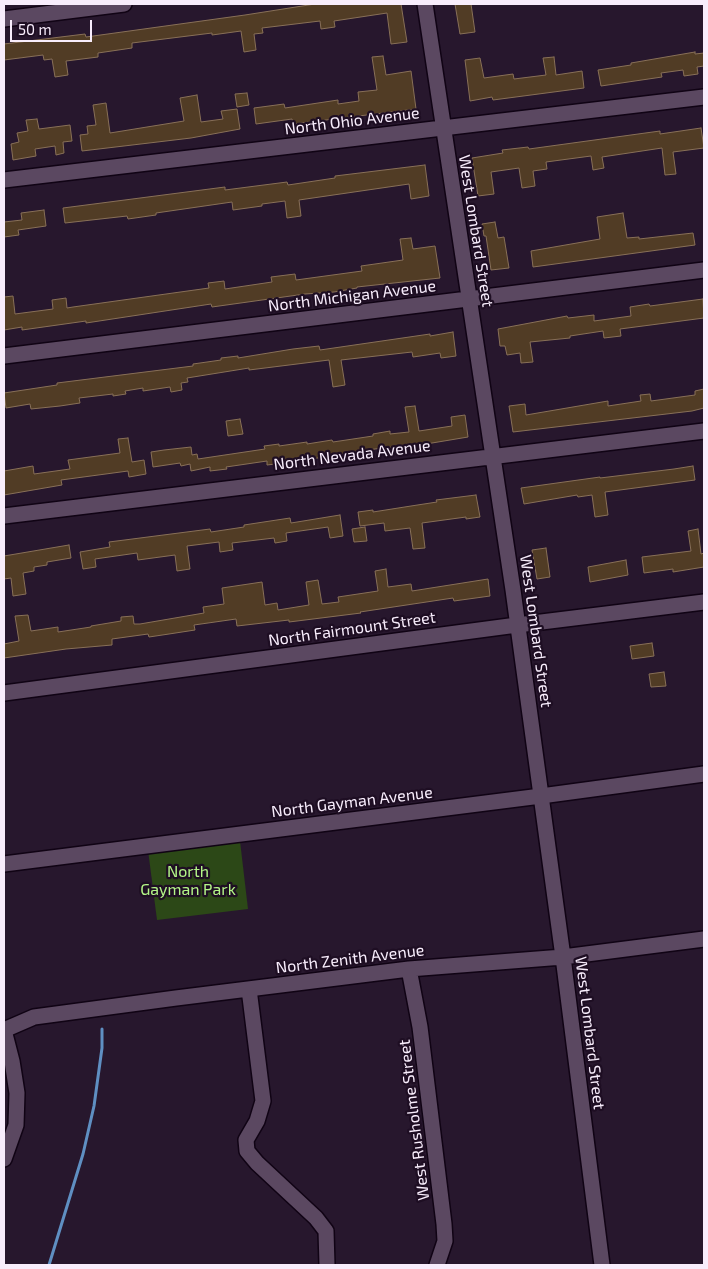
<!DOCTYPE html>
<style>
body{margin:0}
#map{position:relative;width:708px;height:1269px;overflow:hidden;background:#27172d;font-family:"Exo 2",sans-serif}
canvas{display:block}
.frame{position:absolute;inset:0;border:5px solid #f8edfc;pointer-events:none}
.scale{position:absolute;left:10px;top:20px;width:82px;height:22px;box-sizing:border-box;border:2px solid #f8edfc;border-top:0;padding-left:6px;font-size:15px;line-height:18px;white-space:nowrap;color:#f8edfc;-webkit-text-stroke:4px #1e0e23;paint-order:stroke}
</style>
<div id="map">
<canvas width="708" height="1269"></canvas>
<div class="frame"></div>
<div class="scale">50 m</div>
</div>
<script>
const g = document.querySelector('canvas').getContext('2d');
g.lineJoin = 'round';
function fillPath(path, color) { g.fillStyle = color; g.fill(path, 'evenodd'); }
const poly = rows => new Path2D(rows.map(r => 'M' + r).join(''));
function stroke(path, color, width, dash) { g.strokeStyle = color; g.lineWidth = width; g.lineCap = dash ? 'butt' : 'round'; g.setLineDash(dash || []); g.stroke(path); }
function write(font, color, halo, rows, align = 'center') {
  g.font = font + ' "Exo 2",sans-serif'; g.lineWidth = 4.5; g.setLineDash([]); g.textBaseline = 'middle'; g.strokeStyle = halo; g.fillStyle = color; for (const [text, x, y, turn = 0] of rows) {
    g.save(); g.translate(x, y); g.rotate((+turn || 0) * Math.PI / 180); g.textAlign = isNaN(turn) ? turn : align; if (halo) g.strokeText(text, 0, 0); g.fillText(text, 0, 0); g.restore();
  }
}
fillPath(poly([
 [240,841,248,909,157,920,148,850]
]), '#2c4817');
stroke(poly([
 [49,1265,83,1154,94,1106,102,1048,102,1029]
]), '#5f8fc2', 3);
const building = poly([
 [315,4,401,4,407,42,391,44,387,13,334,21,335,27,321,29,320,21,262,28,263,33,254,34,256,50,244,52,241,31,212,35,212,33,132,43,132,48,98,53,98,57,66,61,68,75,55,77,52,59,44,60,43,55,4,60,4,44,85,34,86,37,245,15,315,4],
 [455,4,471,4,475,32,460,34,455,4],
 [695,52,695,54,704,53,704,66,697,67,698,74,684,76,683,70,661,73,662,77,601,86,598,70,631,65,631,63,695,52],
 [383,56,386,75,411,71,416,109,293,124,292,119,256,124,254,108,284,104,285,108,338,100,338,104,359,101,358,92,377,90,372,57,383,56],
 [554,57,556,75,582,71,584,88,493,100,492,97,470,101,465,60,480,58,484,78,513,74,514,79,546,75,543,58,554,57],
 [247,93,249,105,237,107,235,94,247,93],
 [197,95,201,122,223,119,221,111,237,109,240,129,191,138,82,151,80,135,88,134,87,126,96,125,93,105,106,103,110,133,184,121,180,98,197,95],
 [37,119,39,129,70,125,72,141,63,142,64,153,56,155,55,146,35,149,36,156,13,160,11,144,19,142,17,133,28,131,26,120,37,119],
 [701,128,704,148,673,152,676,174,665,175,662,148,602,157,604,168,593,170,591,156,546,162,547,169,533,171,535,186,522,188,519,168,491,172,494,194,478,196,472,158,503,153,502,150,528,147,529,149,660,131,660,134,701,128],
 [425,165,429,196,411,199,409,184,299,200,301,216,287,218,285,201,262,204,262,206,233,210,232,202,156,213,156,215,128,219,127,216,65,223,63,208,225,187,225,190,287,182,288,185,335,178,335,176,425,165],
 [44,210,46,226,18,230,19,235,4,237,4,222,22,220,21,213,44,210],
 [623,213,627,238,639,237,639,239,693,233,695,245,533,267,531,251,600,239,597,217,623,213],
 [495,222,498,238,504,237,509,268,491,270,486,236,484,236,482,224,495,222],
 [411,238,413,249,435,246,440,278,357,287,357,288,334,292,305,294,212,307,211,304,86,323,86,321,22,330,22,327,4,330,4,297,13,296,15,314,53,309,52,300,66,298,67,308,73,307,209,288,208,283,224,281,225,289,272,282,271,277,295,274,296,280,362,271,361,266,403,260,400,239,411,238],
 [703,299,704,318,620,329,621,336,604,338,603,331,570,336,570,338,530,342,533,362,521,363,520,353,507,355,505,346,500,346,498,329,567,316,568,318,594,315,594,321,631,316,630,307,649,304,650,306,703,299],
 [453,332,456,356,441,358,440,353,413,357,412,352,341,360,345,385,333,387,329,360,249,370,249,368,187,378,188,382,181,383,182,390,171,392,170,387,143,391,143,388,125,391,126,394,113,396,113,394,79,398,80,403,60,406,31,409,30,404,6,408,4,393,57,385,57,383,193,366,193,364,221,360,221,358,238,356,238,358,293,349,319,346,320,350,430,334,430,336,453,332],
 [704,389,704,408,692,411,513,432,509,406,525,404,526,415,608,401,608,406,641,401,640,395,650,394,651,401,695,395,695,391,704,389],
 [415,406,419,431,452,426,451,417,465,415,468,437,402,448,402,446,375,449,292,462,267,465,267,461,226,467,227,469,210,471,210,467,191,471,190,464,181,466,180,463,153,467,151,452,164,450,191,447,192,455,197,454,198,459,265,449,264,446,279,444,279,446,307,442,307,444,332,440,333,442,373,436,373,434,390,431,390,434,409,432,405,407,415,406],
 [240,419,243,434,228,436,226,421,240,419],
 [128,438,132,462,144,460,146,474,129,477,128,471,61,480,62,485,4,495,4,471,33,466,34,474,70,469,68,460,120,453,118,439,128,438],
 [693,466,695,480,605,492,608,515,595,517,592,495,578,497,577,495,524,504,521,488,600,477,600,478,674,469,693,466],
 [476,495,480,517,466,519,466,517,422,523,425,548,413,549,410,528,385,531,384,523,360,526,358,512,373,510,373,512,411,506,437,502,436,500,476,495],
 [340,515,343,536,330,538,328,527,286,533,287,541,275,543,274,538,232,543,233,550,220,552,219,542,187,546,190,569,177,571,175,555,138,560,137,553,95,559,96,567,83,569,80,552,110,547,109,542,210,529,211,532,244,527,244,525,290,518,291,523,340,515],
 [365,527,367,541,354,542,352,529,365,527],
 [698,529,701,554,704,553,704,567,673,572,673,569,644,573,642,557,691,551,688,531,698,529],
 [69,545,71,558,47,562,47,565,34,567,34,571,23,573,26,594,13,596,11,578,4,579,4,556,69,545],
 [546,548,550,577,537,579,532,550,546,548],
 [626,560,628,575,590,582,588,567,626,560],
 [386,569,388,587,411,584,412,591,488,579,490,596,454,601,453,598,360,612,361,613,289,622,289,620,237,626,236,619,194,625,195,630,169,634,149,637,148,634,112,639,112,645,66,649,4,658,4,644,19,641,15,616,28,615,31,631,58,627,58,632,91,627,91,626,121,621,121,617,133,616,134,624,140,624,204,613,203,607,224,604,222,588,262,582,265,605,277,603,278,610,309,605,306,582,318,580,322,604,339,602,338,597,378,591,375,571,386,569],
 [652,643,654,656,632,659,630,646,652,643],
 [664,672,666,686,651,687,649,674,664,672]
]);
fillPath(building, '#513c25');
stroke(building, '#887058', 1);
const minor = poly([
 [425,4,513,590,563,957,602,1265],
 [4,19,124,4],
 [4,180,704,97],
 [4,356,704,270],
 [4,516,704,431],
 [4,693,517,625,704,602],
 [4,864,541,796,704,774],
 [409,969,420,1027,444,1224,445,1241,437,1265],
 [249,989,263,1101,257,1121,246,1140,247,1151,257,1163,316,1218,326,1231,327,1265],
 [4,1030,34,1017,176,998,409,969,563,957,704,939],
 [4,1159,16,1125,17,1093,12,1061,4,1030]
]);
stroke(minor, '#100314', 18);
stroke(minor, '#5b4861', 15);
write('16px', '#f8edfc', '#1e0e23', [
 ["North Ohio Avenue",352,121,-7],
 ["West Lombard Street",476,231,81],
 ["North Michigan Avenue",352,296,-7],
 ["North Nevada Avenue",352,455,-7],
 ["North Fairmount Street",352,629,-8],
 ["West Lombard Street",536,631,82],
 ["North Gayman Avenue",352,802,-7],
 ["North Zenith Avenue",350,959,-7],
 ["West Lombard Street",590,1033,83],
 ["West Rusholme Street",414,1120,-97]
]);
write('16px', '#b4f688', '#1e0e23', [
 ["North",188,872],
 ["Gayman Park",188,890]
]);
</script>
